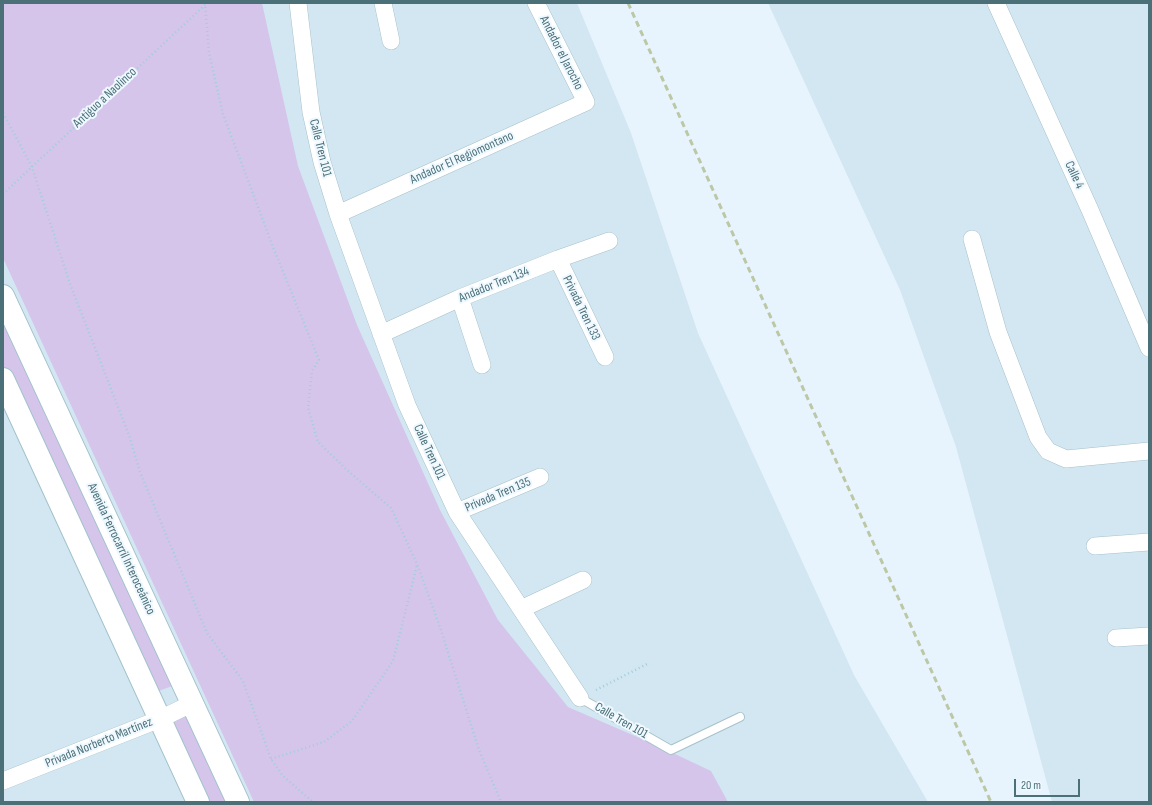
<!DOCTYPE html>
<meta charset="utf-8">
<style>
body{margin:0}
#map{position:relative;width:1152px;height:805px;overflow:hidden;background:#e8f4fd;font-family:"Sofia Sans Condensed",sans-serif}
canvas{display:block}
.frame{position:absolute;inset:0;border:4px solid #4b7078;pointer-events:none}
.scale{position:absolute;left:1014px;top:779px;width:66px;height:18px;box-sizing:border-box;border:2px solid #4b7078;border-top:0;padding-left:5px;font-size:12px;line-height:14px;white-space:nowrap;color:#4b7078;-webkit-text-stroke:3px #eff8ff;paint-order:stroke}
</style>
<div id="map">
<canvas width="1152" height="805"></canvas>
<div class="frame"></div>
<div class="scale">20 m</div>
</div>
<script>
const g = document.querySelector('canvas').getContext('2d');
g.lineJoin = 'round';
function fillPath(path, color) { g.fillStyle = color; g.fill(path, 'evenodd'); }
const poly = rows => new Path2D(rows.map(r => 'M' + r).join(''));
function stroke(path, color, width, dash) { g.strokeStyle = color; g.lineWidth = width; g.lineCap = dash ? 'butt' : 'round'; g.setLineDash(dash || []); g.stroke(path); }
function write(font, color, halo, rows, align = 'center') {
  g.font = font + ' "Sofia Sans Condensed",sans-serif'; g.lineWidth = 4; g.setLineDash([]); g.textBaseline = 'middle'; g.strokeStyle = halo; g.fillStyle = color; for (const [text, x, y, turn = 0] of rows) {
    g.save(); g.translate(x, y); g.rotate((+turn || 0) * Math.PI / 180); g.textAlign = isNaN(turn) ? turn : align; if (halo) g.strokeText(text, 0, 0); g.fillText(text, 0, 0); g.restore();
  }
}
fillPath(poly([
 [3,3,577,3,631,133,698,333,854,675,928,802,3,802],
 [768,3,1149,3,1149,802,1052,802,956,447,900,290]
]), '#d3e7f2');
fillPath(poly([
 [3,3,262,3,298,166,357,325,440,510,498,620,568,707,658,746,711,771,728,802,254,802,3,258],
 [3,321,175,685,156,692,3,365],
 [181,706,228,802,210,802,167,712]
]), '#d5c5eb');
const lane = poly([
 [580,698,671,750,740,717]
]);
const street = poly([
 [298,3,311,112,322,162,338,214,407,405,457,512,580,698],
 [383,3,391,41],
 [996,3,1090,210,1149,348],
 [338,214,586,102,536,3],
 [972,239,998,332,1038,437,1048,451,1066,459,1149,451],
 [558,259,605,357],
 [460,298,482,365],
 [381,334,460,298,558,259,609,241],
 [457,512,540,477],
 [1095,546,1149,542],
 [521,609,583,580],
 [1116,638,1149,636],
 [3,781,160,719,193,703]
]);
const secondary = poly([
 [3,296,238,802],
 [3,379,198,802]
]);
stroke(lane, '#a7c2cb', 10);
stroke(street, '#a7c2cb', 18);
stroke(secondary, '#a3c2cc', 24);
stroke(poly([
 [205,3,209,53,223,114,273,247,319,360,312,371,308,408,318,442,347,470,391,508,417,564,440,627,479,750,501,802],
 [3,113,32,167,70,284,129,435,140,472,207,633,243,681,271,759,283,776,313,802],
 [3,194,207,3],
 [596,690,647,664],
 [271,759,324,742,352,721,393,661,417,565]
]), '#a1ced9', 2.5, [1, 3]);
stroke(lane, '#fff', 8);
stroke(street, '#fff', 17);
stroke(secondary, '#fff', 22);
stroke(poly([
 [628,3,991,802]
]), '#bcc8a5', 3, [6, 4]);
write('13px', '#4b7078', '#eff8ff', [
 ["Andador el Jarocho",561,53,63],
 ["Antiguo a Naolinco",105,98,-43],
 ["Calle Tren 101",320,148,76],
 ["Andador El Regiomontano",462,158,-24],
 ["Calle 4",1074,175,65],
 ["Andador Tren 134",494,285,-22],
 ["Privada Tren 133",581,308,64],
 ["Calle Tren 101",429,452,65],
 ["Privada Tren 135",498,495,-23],
 ["Avenida Ferrocarril Interoceánico",121,549,65],
 ["Calle Tren 101",621,721,30],
 ["Privada Norberto Martínez",99,743,-22]
]);
</script>
